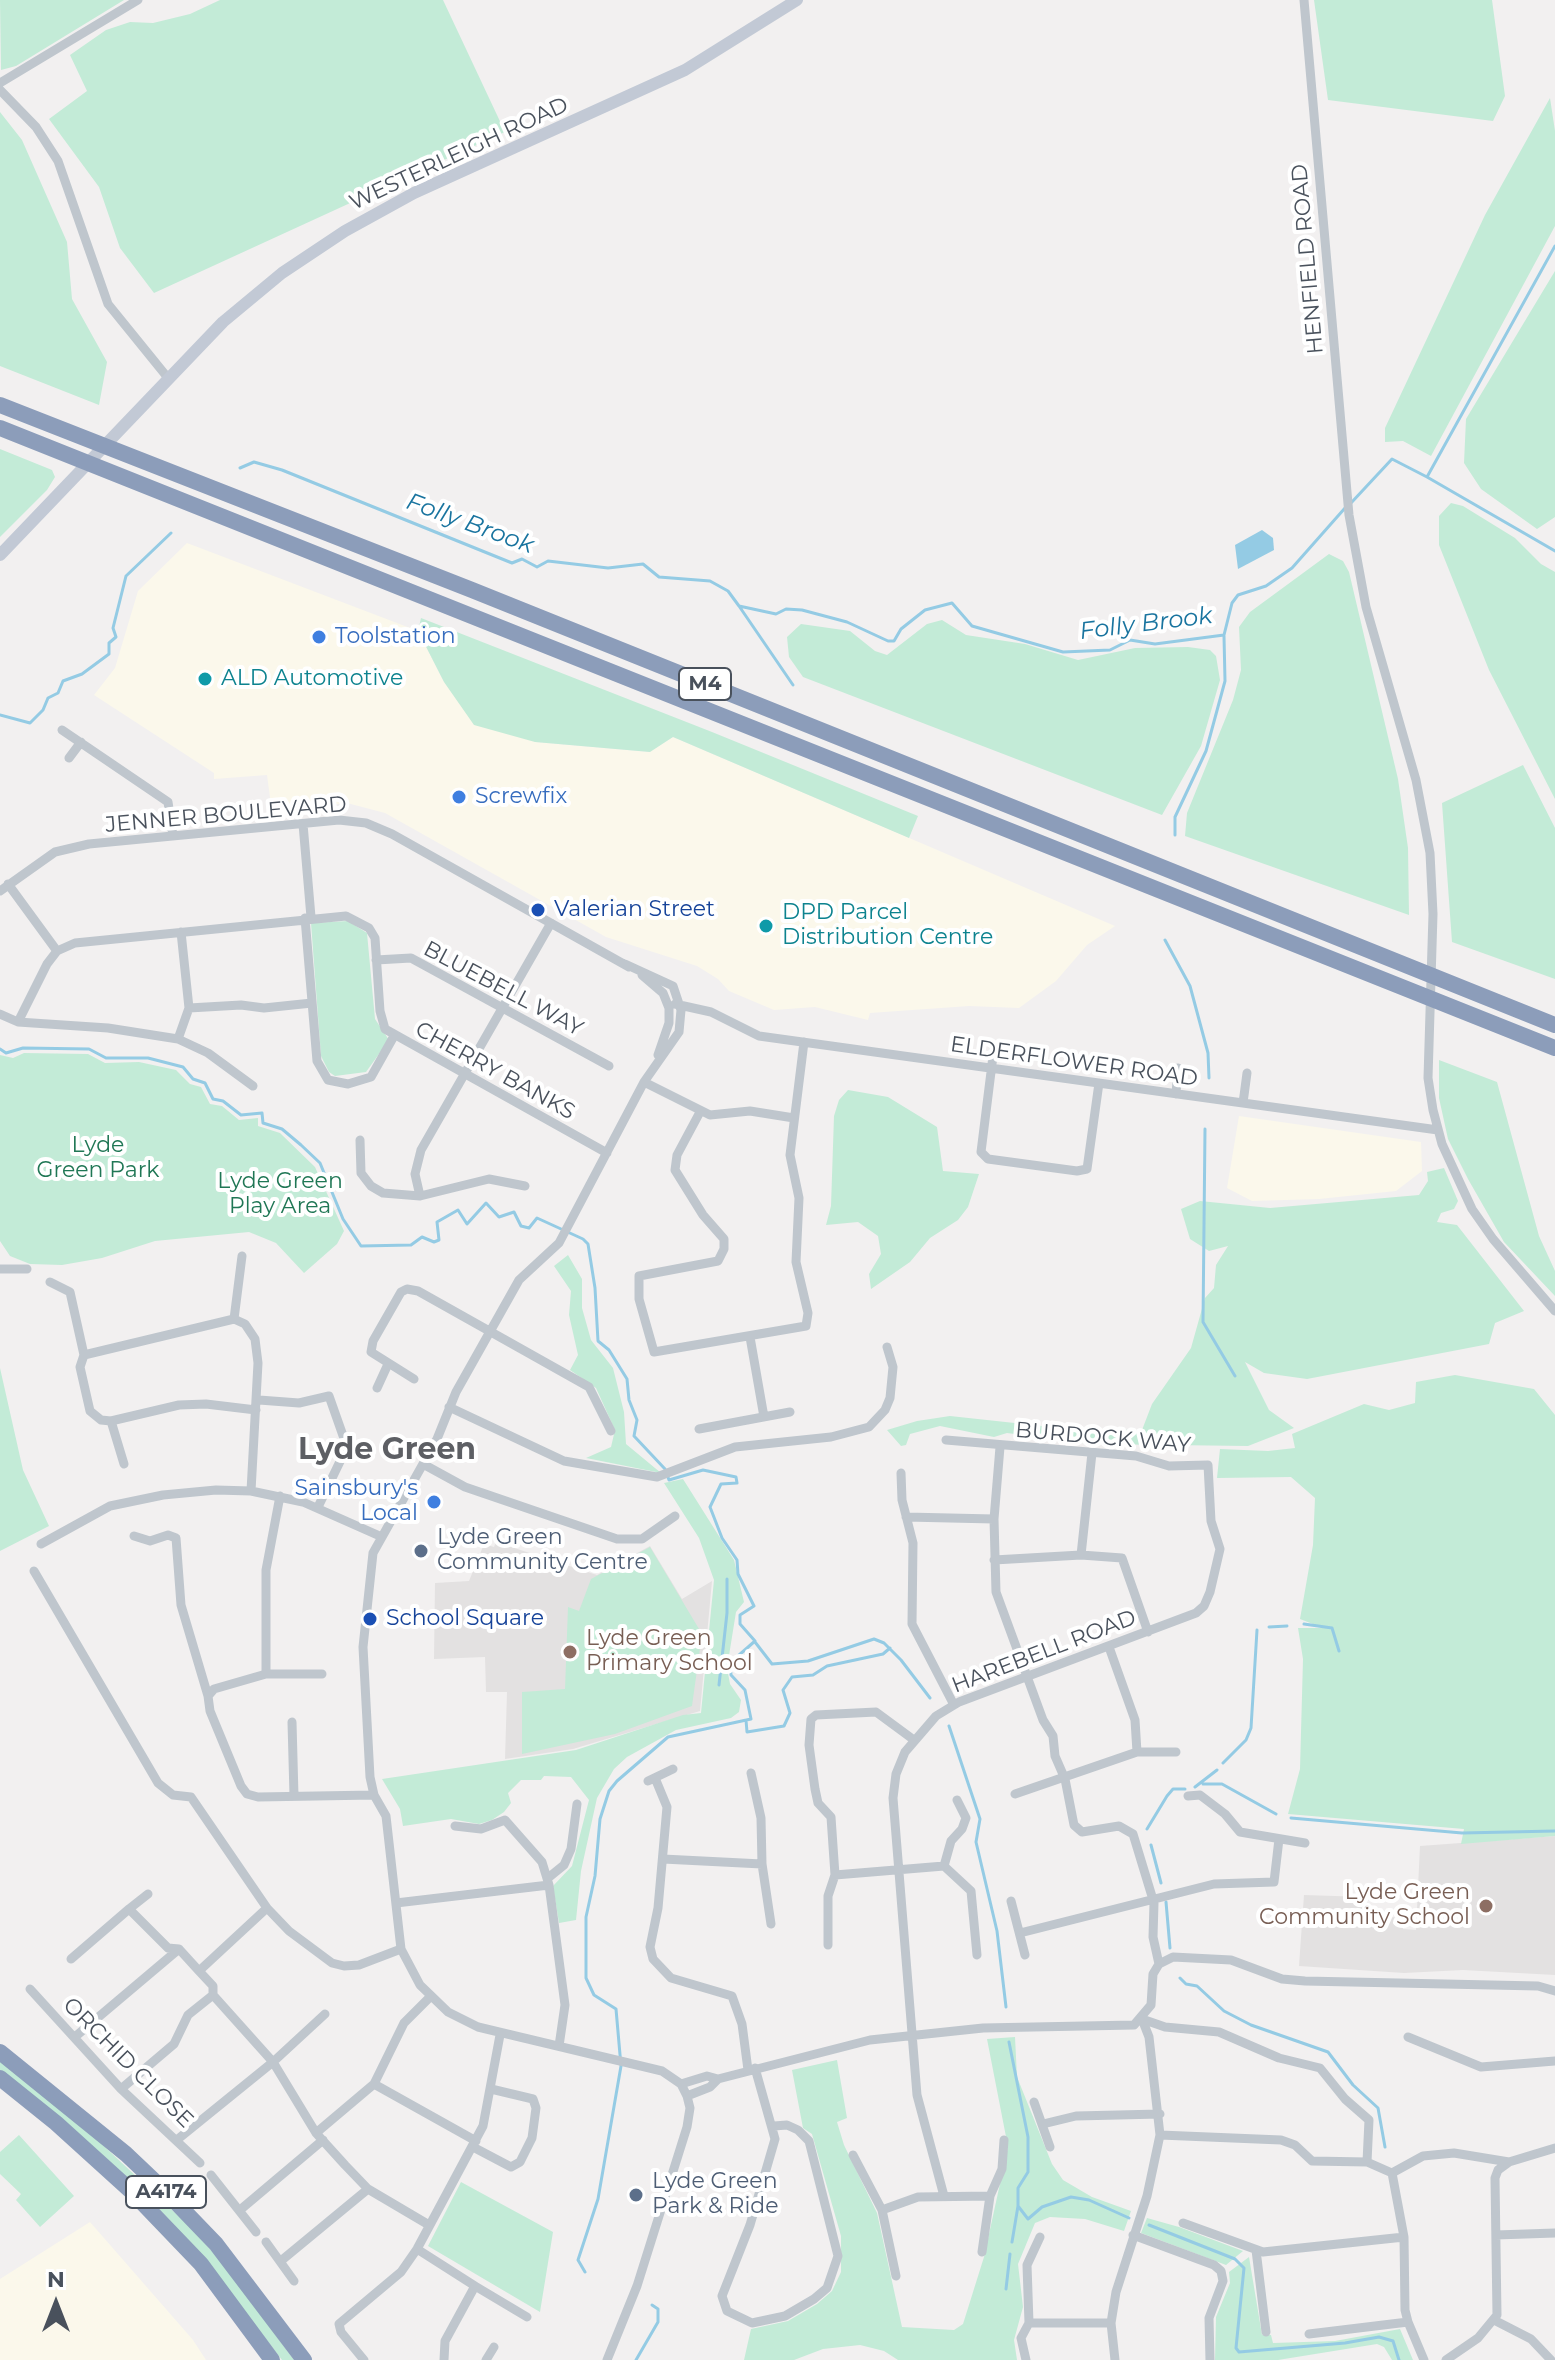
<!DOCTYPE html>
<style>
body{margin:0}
#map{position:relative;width:1555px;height:2360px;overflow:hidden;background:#f2f0f0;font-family:Montserrat,sans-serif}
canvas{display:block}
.north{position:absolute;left:16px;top:2264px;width:80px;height:80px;-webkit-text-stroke:6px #fff;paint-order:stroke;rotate:0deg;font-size:22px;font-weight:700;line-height:32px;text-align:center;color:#49515c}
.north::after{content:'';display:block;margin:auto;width:28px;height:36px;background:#49515c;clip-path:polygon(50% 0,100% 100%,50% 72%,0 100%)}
</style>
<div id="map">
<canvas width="1555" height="2360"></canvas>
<div class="north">N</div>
</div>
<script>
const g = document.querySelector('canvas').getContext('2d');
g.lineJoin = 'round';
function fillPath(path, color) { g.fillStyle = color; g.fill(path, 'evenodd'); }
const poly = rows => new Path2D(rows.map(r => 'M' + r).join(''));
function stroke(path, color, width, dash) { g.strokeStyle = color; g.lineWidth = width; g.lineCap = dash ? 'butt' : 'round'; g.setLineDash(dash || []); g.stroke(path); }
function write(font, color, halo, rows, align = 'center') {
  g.font = font + ' Montserrat,sans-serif'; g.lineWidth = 8; g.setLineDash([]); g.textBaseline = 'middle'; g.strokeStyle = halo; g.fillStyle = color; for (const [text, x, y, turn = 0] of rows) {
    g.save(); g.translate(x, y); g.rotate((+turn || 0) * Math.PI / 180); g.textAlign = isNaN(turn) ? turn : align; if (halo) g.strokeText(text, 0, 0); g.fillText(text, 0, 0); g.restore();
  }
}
fillPath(poly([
 [187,543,418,631,444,682,535,742,649,752,673,737,1115,926,1087,945,1056,981,1019,1008,969,1006,870,1013,868,1020,815,1007,774,1010,729,991,718,979,697,966,606,937,385,813,347,803,272,812,267,775,214,779,214,773,94,695,115,668,138,591],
 [1239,1116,1421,1142,1422,1171,1396,1191,1319,1199,1252,1201,1227,1188],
 [90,2222,193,2340,206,2360,0,2360,0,2279]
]), '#fbf8eb');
fillPath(poly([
 [496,1542,597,1575,650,1546,682,1599,712,1581,700,1711,573,1749,505,1759,507,1692,486,1692,485,1657,434,1659,435,1583,469,1581,484,1544,494,1547],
 [1555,1836,1555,1975,1463,1970,1404,1973,1299,1966,1304,1895,1366,1897,1367,1915,1401,1918,1403,1929,1416,1930,1420,1846]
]), '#e3e1e1');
fillPath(poly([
 [0,0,124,0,16,66,1,70],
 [220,0,443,0,505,132,154,293,120,248,99,187,49,119,87,91,70,55,106,30,130,22,153,23,190,14],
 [1314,0,1492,0,1505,96,1493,121,1328,100],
 [1550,98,1555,131,1555,226,1431,456,1403,441,1385,442,1385,428,1485,215],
 [0,112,22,140,67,242,72,299,107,362,99,405,0,366],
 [1555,271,1555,517,1537,529,1481,489,1464,463,1466,419],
 [0,449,52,470,55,477,47,490,0,537],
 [1451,503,1463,506,1515,538,1541,564,1555,572,1555,799,1489,670,1439,545,1439,516],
 [1329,554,1343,561,1349,572,1398,779,1408,848,1409,915,1185,836,1187,813,1233,700,1241,670,1239,627,1250,612],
 [421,618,712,732,918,816,909,838,673,737,650,752,535,742,474,725,444,682,418,631],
 [942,620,966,635,1025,644,1078,660,1135,648,1188,647,1210,650,1216,656,1220,680,1201,746,1162,815,803,677,789,657,787,637,801,624,850,631,875,651,887,655,927,624],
 [1523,765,1555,828,1555,979,1452,942,1442,803],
 [348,921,367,933,375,1019,389,1040,366,1072,335,1076,329,1072,321,1056,311,923],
 [24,1053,88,1054,105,1063,139,1062,176,1070,190,1084,201,1087,210,1104,222,1106,239,1120,258,1118,258,1126,280,1133,315,1167,344,1231,337,1244,304,1273,276,1243,249,1232,155,1241,102,1258,62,1265,30,1264,10,1256,0,1241,0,1055,13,1058],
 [1439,1060,1497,1082,1539,1236,1555,1271,1555,1296,1504,1242,1468,1179,1448,1139,1439,1098],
 [848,1090,888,1097,937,1127,943,1171,979,1174,968,1207,958,1220,930,1238,910,1262,871,1289,869,1274,881,1254,878,1236,858,1222,826,1225,831,1206,834,1116,839,1100],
 [1444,1168,1458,1201,1454,1209,1441,1213,1437,1222,1457,1225,1524,1311,1495,1323,1489,1344,1307,1379,1264,1373,1245,1362,1269,1410,1294,1428,1248,1446,1090,1444,1007,1433,994,1437,940,1426,910,1434,906,1445,901,1446,887,1430,917,1421,950,1416,1070,1429,1142,1430,1152,1404,1191,1348,1205,1298,1214,1288,1216,1265,1228,1246,1209,1251,1190,1239,1181,1209,1200,1201,1270,1208,1419,1195,1428,1181,1427,1172],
 [568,1255,582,1279,582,1308,591,1340,613,1368,624,1412,626,1444,661,1473,586,1458,611,1447,615,1430,596,1388,570,1370,578,1355,569,1315,571,1291,554,1266],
 [0,1368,23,1470,49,1526,0,1551],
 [1455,1375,1534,1389,1555,1415,1555,1836,1461,1844,1464,1829,1288,1814,1300,1769,1303,1659,1298,1628,1323,1628,1300,1619,1313,1545,1315,1498,1291,1477,1217,1478,1220,1449,1268,1451,1295,1448,1292,1434,1364,1404,1389,1410,1415,1403,1416,1382],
 [683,1479,734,1560,744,1602,736,1612,727,1668,730,1684,741,1700,739,1712,731,1718,676,1730,627,1757,614,1769,597,1798,581,1871,576,1920,559,1923,553,1886,572,1866,589,1800,571,1777,544,1776,541,1780,521,1780,508,1793,511,1803,504,1812,492,1820,479,1824,451,1819,403,1826,400,1809,382,1779,576,1750,683,1715,701,1713,714,1580,699,1538,664,1483],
 [650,1547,702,1634,692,1706,615,1734,522,1754,522,1692,565,1689,568,1607,579,1611,591,1579],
 [1015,2037,1017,2077,1052,2164,1063,2180,1092,2197,1131,2211,1124,2231,1085,2219,1050,2217,1035,2223,1018,2264,1023,2307,1014,2340,1017,2360,898,2360,884,2351,860,2345,823,2349,794,2360,744,2360,751,2329,788,2321,817,2304,832,2291,841,2272,841,2236,812,2134,803,2128,792,2070,837,2060,847,2118,837,2122,844,2145,877,2213,902,2327,954,2330,963,2324,984,2257,1008,2147,987,2039],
 [0,2060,75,2119,186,2223,221,2261,294,2360,282,2360,195,2247,0,2070],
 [19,2135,74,2196,40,2227,16,2200,21,2194,0,2174,0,2152],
 [461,2182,553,2232,540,2312,428,2246],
 [1147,2218,1179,2227,1243,2251,1226,2265,1141,2233],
 [1249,2257,1262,2335,1271,2335,1273,2343,1335,2341,1400,2329,1413,2360,1392,2360,1384,2347,1377,2344,1278,2360,1215,2360,1216,2317,1230,2283,1229,2272]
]), '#c3ebd7');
fillPath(poly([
 [1262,530,1273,538,1274,550,1238,569,1235,545]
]), '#94cbe4');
stroke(poly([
 [240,468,254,462,282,470,512,563,522,559,537,567,548,561,608,568,643,564,659,577,710,581,728,591,739,606,776,614,786,609,802,610,847,622,888,641,894,641,901,629,925,610,952,603,972,626,1063,652,1110,650,1130,640,1155,644,1224,635,1232,603,1238,595,1266,586,1292,568,1345,508],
 [1427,477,1555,551],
 [1351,503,1392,459,1427,477,1555,246],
 [739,606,793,685],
 [0,715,30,723,43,710,48,698,58,693,63,681,82,674,109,654,109,643,116,637,113,628,126,576,171,533],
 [1175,835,1175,817,1206,751,1225,681,1224,636],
 [1165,940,1190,986,1208,1053,1209,1078],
 [0,1049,6,1053,23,1048,89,1049,106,1058,148,1058,183,1067,193,1079,205,1083,213,1099,223,1101,241,1115,262,1113,263,1123,282,1129,301,1145,320,1163,343,1219,361,1246,411,1245,422,1237,434,1242,439,1240,437,1222,458,1210,467,1224,486,1203,499,1217,514,1212,521,1226,529,1228,537,1218,583,1239,588,1244,595,1288,598,1341,609,1350,627,1379,629,1400,637,1420,634,1436,665,1469,669,1480,703,1470,736,1477,737,1483,721,1484,710,1507,722,1538,737,1560,738,1574,754,1606,740,1615,740,1624,755,1641,730,1663,731,1675,745,1690,751,1719,668,1737,617,1781,609,1791,600,1819,595,1876,586,1917,586,1978,594,1995,616,2009,621,2066,598,2199,578,2260,585,2272],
 [1205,1129,1203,1322,1235,1376],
 [1304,1624,1332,1628,1339,1651],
 [1269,1627,1287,1626],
 [755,1642,772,1664,808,1661,874,1639,884,1643,901,1660,930,1698],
 [719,1685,727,1613,727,1579],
 [746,1720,747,1732,784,1726,790,1713,783,1690,792,1677,813,1675,827,1666,883,1654,890,1648],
 [949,1726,980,1819,976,1842,997,1931,1006,2007],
 [1223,1763,1246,1740,1251,1728,1257,1630],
 [1203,1784,1222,1784,1276,1814],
 [1195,1787,1217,1770],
 [1291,1818,1462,1833,1555,1831],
 [1147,1829,1167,1796,1173,1789,1185,1789],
 [1151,1845,1161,1883],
 [1166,1902,1170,1948],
 [1180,1978,1186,1984,1197,1986,1224,2011,1251,2025,1328,2052,1353,2085,1378,2108,1385,2147],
 [1009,2042,1028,2137,1028,2172,1018,2188,1018,2206,1028,2219,1042,2207,1071,2197,1089,2200,1129,2218],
 [1149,2225,1235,2259,1244,2268,1236,2348,1239,2352,1345,2343,1379,2337,1393,2341,1399,2360],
 [1012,2242,1018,2206],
 [1006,2289,1010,2254],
 [636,2360,658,2322,658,2309,652,2305]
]), '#94cbe4', 3);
stroke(poly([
 [1304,0,1349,515,1366,607,1416,780,1430,853,1433,914,1428,1078,1433,1110,1442,1144,1472,1209,1493,1239,1555,1311],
 [0,83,138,0],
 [0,90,36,127,58,161,108,304,168,378],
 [62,730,168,802,173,836],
 [69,758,81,742],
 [303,824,311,917],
 [8,884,57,951],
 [0,891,55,852,89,844,339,820,366,823,392,834,629,967],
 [305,918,317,1061,328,1080,348,1084,371,1077,394,1036],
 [376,960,411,958,609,1066],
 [642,975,663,993,669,1008,669,1023,658,1055],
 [675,1004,711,1012,759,1036,1438,1130],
 [189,1008,241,1005,264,1008,312,1003],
 [0,1014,18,1022],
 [178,1039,189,1008,181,932],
 [994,1048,981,1152,988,1159,1077,1171,1087,1169,1099,1083],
 [644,1082,710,1115,750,1111,794,1118],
 [253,1086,208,1053,178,1039,108,1028,18,1022,47,964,57,951,75,943,346,916,369,928,375,938,380,1011,385,1029,607,1153],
 [1176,1094,1178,1068],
 [1243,1103,1247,1073],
 [700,1112,677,1155,675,1170,703,1215,724,1239,724,1249,718,1261,639,1276,639,1299,654,1352,806,1326,808,1313,796,1262,799,1198,790,1155,804,1042],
 [360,1140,361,1173,371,1186,383,1193,420,1196,489,1179,525,1186],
 [420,1196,415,1174,421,1150,551,923],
 [242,1256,234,1319,245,1324,255,1339,258,1363,251,1491],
 [0,1269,27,1269],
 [50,1282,70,1292,84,1355],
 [234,1319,84,1355,80,1367,90,1411,101,1420,111,1421,179,1405,206,1404,256,1410],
 [750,1337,764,1417],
 [414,1379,371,1352,373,1341,401,1292,407,1289,418,1291,589,1387,611,1431],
 [377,1388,388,1364],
 [259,1400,299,1403,329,1396,347,1447,318,1507],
 [449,1407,564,1461,657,1477,735,1447,831,1437,869,1427,885,1410,890,1398,893,1367,887,1347],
 [111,1421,124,1464],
 [699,1429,790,1412],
 [1000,1447,994,1519,996,1592,1043,1720,1053,1736,1055,1756,1065,1779,1074,1825,1082,1832,1119,1826,1133,1834,1154,1903,1153,1937,1159,1964],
 [423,1464,465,1487,617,1539,642,1539,675,1516],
 [901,1473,902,1500,913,1543,912,1624,954,1705],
 [906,1517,994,1519],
 [134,1536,150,1541,168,1535,176,1538,181,1605,208,1696],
 [41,1544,110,1506,163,1495,216,1490,251,1491,303,1502,382,1537],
 [1081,1555,1092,1453],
 [994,1560,1081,1555,1122,1558,1148,1632],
 [34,1571,158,1783,173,1795,191,1797,267,1908,289,1931,332,1963,344,1966,359,1965,401,1949],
 [1109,1647,1135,1720,1137,1752],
 [266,1674,266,1570,280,1496],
 [322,1674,266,1674,214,1689,208,1696,210,1711,241,1786,247,1794,258,1797,374,1795],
 [292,1722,294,1796],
 [751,1773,761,1818,762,1864,771,1924],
 [655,1778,667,1807,658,1908,650,1947,653,1959,671,1978,732,1996,742,2024,748,2070],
 [648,1781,673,1769],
 [1015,1794,1137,1752,1176,1752],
 [1188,1796,1200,1795,1225,1814,1240,1832,1305,1843],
 [455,1826,481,1829,505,1820,542,1862,549,1885,565,2005,559,2046],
 [663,1859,762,1864],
 [944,1866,951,1841,962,1829,966,1818,957,1800],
 [835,1875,831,1817,818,1803,815,1789,809,1745,811,1719,816,1715,876,1712,914,1740],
 [548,1878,564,1865,571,1849,577,1804],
 [1011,1901,1025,1955],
 [396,1903,549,1885],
 [267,1908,199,1971,213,1986,213,1995,273,2062,316,2133,345,2165,368,2189,429,2225],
 [129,1909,148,1894],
 [1020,1933,1214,1884,1274,1882,1279,1839],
 [828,1945,828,1896,835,1875,944,1866,971,1891,977,1955],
 [71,1959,129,1909,168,1948,179,1949,199,1971],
 [30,1989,121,2089,200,2163],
 [1142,2019,1165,2027,1219,2032,1279,2058,1320,2068,1345,2099,1369,2120,1367,2162],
 [76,2036,179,1949],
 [1408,2037,1481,2067,1555,2061],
 [755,2068,775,2139,750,2225,722,2296,727,2311,752,2323,785,2316,814,2299,827,2288,838,2256,809,2141,798,2130,787,2125,774,2126],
 [374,2084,476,2141],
 [681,2084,707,2076,718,2079],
 [121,2089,174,2044,188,2015,213,1995],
 [687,2096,710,2087,718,2079,870,2040,983,2028,1134,2025,1151,2005,1153,1974,1159,1964,1173,1957,1231,1960,1282,1979,1305,1981,1538,1986,1555,1991],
 [1034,2102,1050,2147],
 [1043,2124,1076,2116,1160,2114],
 [316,2133,374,2084,404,2023,430,1997],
 [1160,2135,1281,2140,1295,2145,1312,2161,1367,2162,1392,2173],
 [178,2139,273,2062,325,2014],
 [473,2147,511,2167,520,2162,532,2138,536,2108,533,2099,491,2089],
 [853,2155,882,2210,896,2276],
 [1392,2173,1423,2156,1454,2153,1509,2162],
 [211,2175,256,2232],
 [944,2196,917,2095,893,1798,896,1774,905,1752,936,1716,959,1702,1196,1613,1204,1606,1210,1592,1220,1549,1211,1521,1208,1465,1169,1466,1136,1456,946,1440],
 [240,2210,323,2140],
 [882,2210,918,2197,990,2196],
 [1183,2223,1263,2252,1404,2237],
 [1133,2235,1214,2265,1221,2271,1223,2281,1209,2318,1210,2360],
 [1496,2235,1555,2233],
 [1040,2237,1027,2265,1029,2323,1111,2323],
 [266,2242,294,2281],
 [417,2249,475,2286,445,2341,444,2360],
 [1256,2250,1266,2332],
 [982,2252,990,2196,1002,2169,1004,2140],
 [282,2260,368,2189],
 [475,2286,527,2317],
 [1494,2320,1531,2339,1551,2360],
 [1408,2322,1424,2360],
 [1309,2334,1408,2322,1405,2310,1404,2237,1392,2173],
 [364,2360,341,2332,339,2324,401,2272,417,2249,483,2126,500,2035],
 [486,2360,494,2347],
 [607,2360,637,2286,687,2127,690,2108,687,2096,681,2084,662,2071,478,2027,448,2012,420,1985,401,1949,386,1816,374,1795,370,1777,363,1647,373,1553,437,1439,456,1392,519,1280,559,1243,644,1082,679,1032,681,1010,673,986,625,964],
 [1026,2360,1021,2338,1029,2323],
 [1115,2360,1111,2323,1116,2292,1147,2196,1160,2135,1149,2037,1142,2019],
 [1446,2360,1478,2338,1497,2315,1495,2178,1498,2170,1509,2162,1555,2148]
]), '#bfc6cd', 9);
stroke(poly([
 [0,555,223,322,282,273,345,231,414,193,685,70,797,0]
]), '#c2c9d5', 12);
stroke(poly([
 [0,405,472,590,1555,1025],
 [0,428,1555,1048],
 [0,2052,126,2154,164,2190,216,2244,304,2360],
 [0,2078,56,2123,131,2191,201,2264,272,2360]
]), '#8c9dba', 16);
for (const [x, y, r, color] of [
 [319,637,8,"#3f7fe0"],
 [205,679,8,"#0f9aa8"],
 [459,797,8,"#3f7fe0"],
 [538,910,8,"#1a4fb4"],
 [766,926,8,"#0f9aa8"],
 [434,1502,8,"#3f7fe0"],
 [421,1551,8,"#5c6f8a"],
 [370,1619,8,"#1a4fb4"],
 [570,1652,8,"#8d6e63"],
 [1486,1906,8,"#8d6e63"],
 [636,2195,8,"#5c6f8a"]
]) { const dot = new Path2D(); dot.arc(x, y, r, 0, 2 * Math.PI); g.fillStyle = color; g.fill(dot); stroke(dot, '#fff', 3); }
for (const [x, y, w] of [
 [705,684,52],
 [166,2192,80]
]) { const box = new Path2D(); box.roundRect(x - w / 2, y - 16, w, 32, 6); g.fillStyle = '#fff'; g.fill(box); stroke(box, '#49515c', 2); }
write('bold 20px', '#49515c', null, [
 ["M4",705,684],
 ["A4174",166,2192]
]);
write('22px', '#49515c', '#fff', [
 ["WESTERLEIGH ROAD",459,154,-25],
 ["HENFIELD ROAD",1308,259,-95],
 ["JENNER BOULEVARD",226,815,-5],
 ["BLUEBELL WAY",503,989,28],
 ["ELDERFLOWER ROAD",1074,1062,8],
 ["CHERRY BANKS",495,1071,29],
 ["BURDOCK WAY",1103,1438,5],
 ["HAREBELL ROAD",1044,1652,-21],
 ["ORCHID CLOSE",128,2063,45]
]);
write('22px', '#366cbe', '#fff', [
 ["Toolstation",335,637],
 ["Screwfix",475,797],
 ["Sainsbury's",418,1489,"right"],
 ["Local",418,1514,"right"]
], 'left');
write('22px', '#0d838f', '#fff', [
 ["ALD Automotive",221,679],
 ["DPD Parcel",782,913],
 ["Distribution Centre",782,938]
], 'left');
write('22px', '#164399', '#fff', [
 ["Valerian Street",554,910],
 ["School Square",386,1619]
], 'left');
write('22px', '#207755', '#fff', [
 ["Lyde",98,1146],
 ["Green Park",98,1171],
 ["Lyde Green",280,1182],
 ["Play Area",280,1207]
]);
write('22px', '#4e5e75', '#fff', [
 ["Lyde Green",437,1538],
 ["Community Centre",437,1563],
 ["Lyde Green",652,2182],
 ["Park & Ride",652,2207]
], 'left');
write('22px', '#785e54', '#fff', [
 ["Lyde Green",586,1639],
 ["Primary School",586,1664],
 ["Lyde Green",1470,1893,"right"],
 ["Community School",1470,1918,"right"]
], 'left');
write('italic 24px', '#19749f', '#fff', [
 ["Folly Brook",470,524,20],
 ["Folly Brook",1146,624,-7]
]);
write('bold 30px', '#5d5f64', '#fff', [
 ["Lyde Green",387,1450]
]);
</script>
